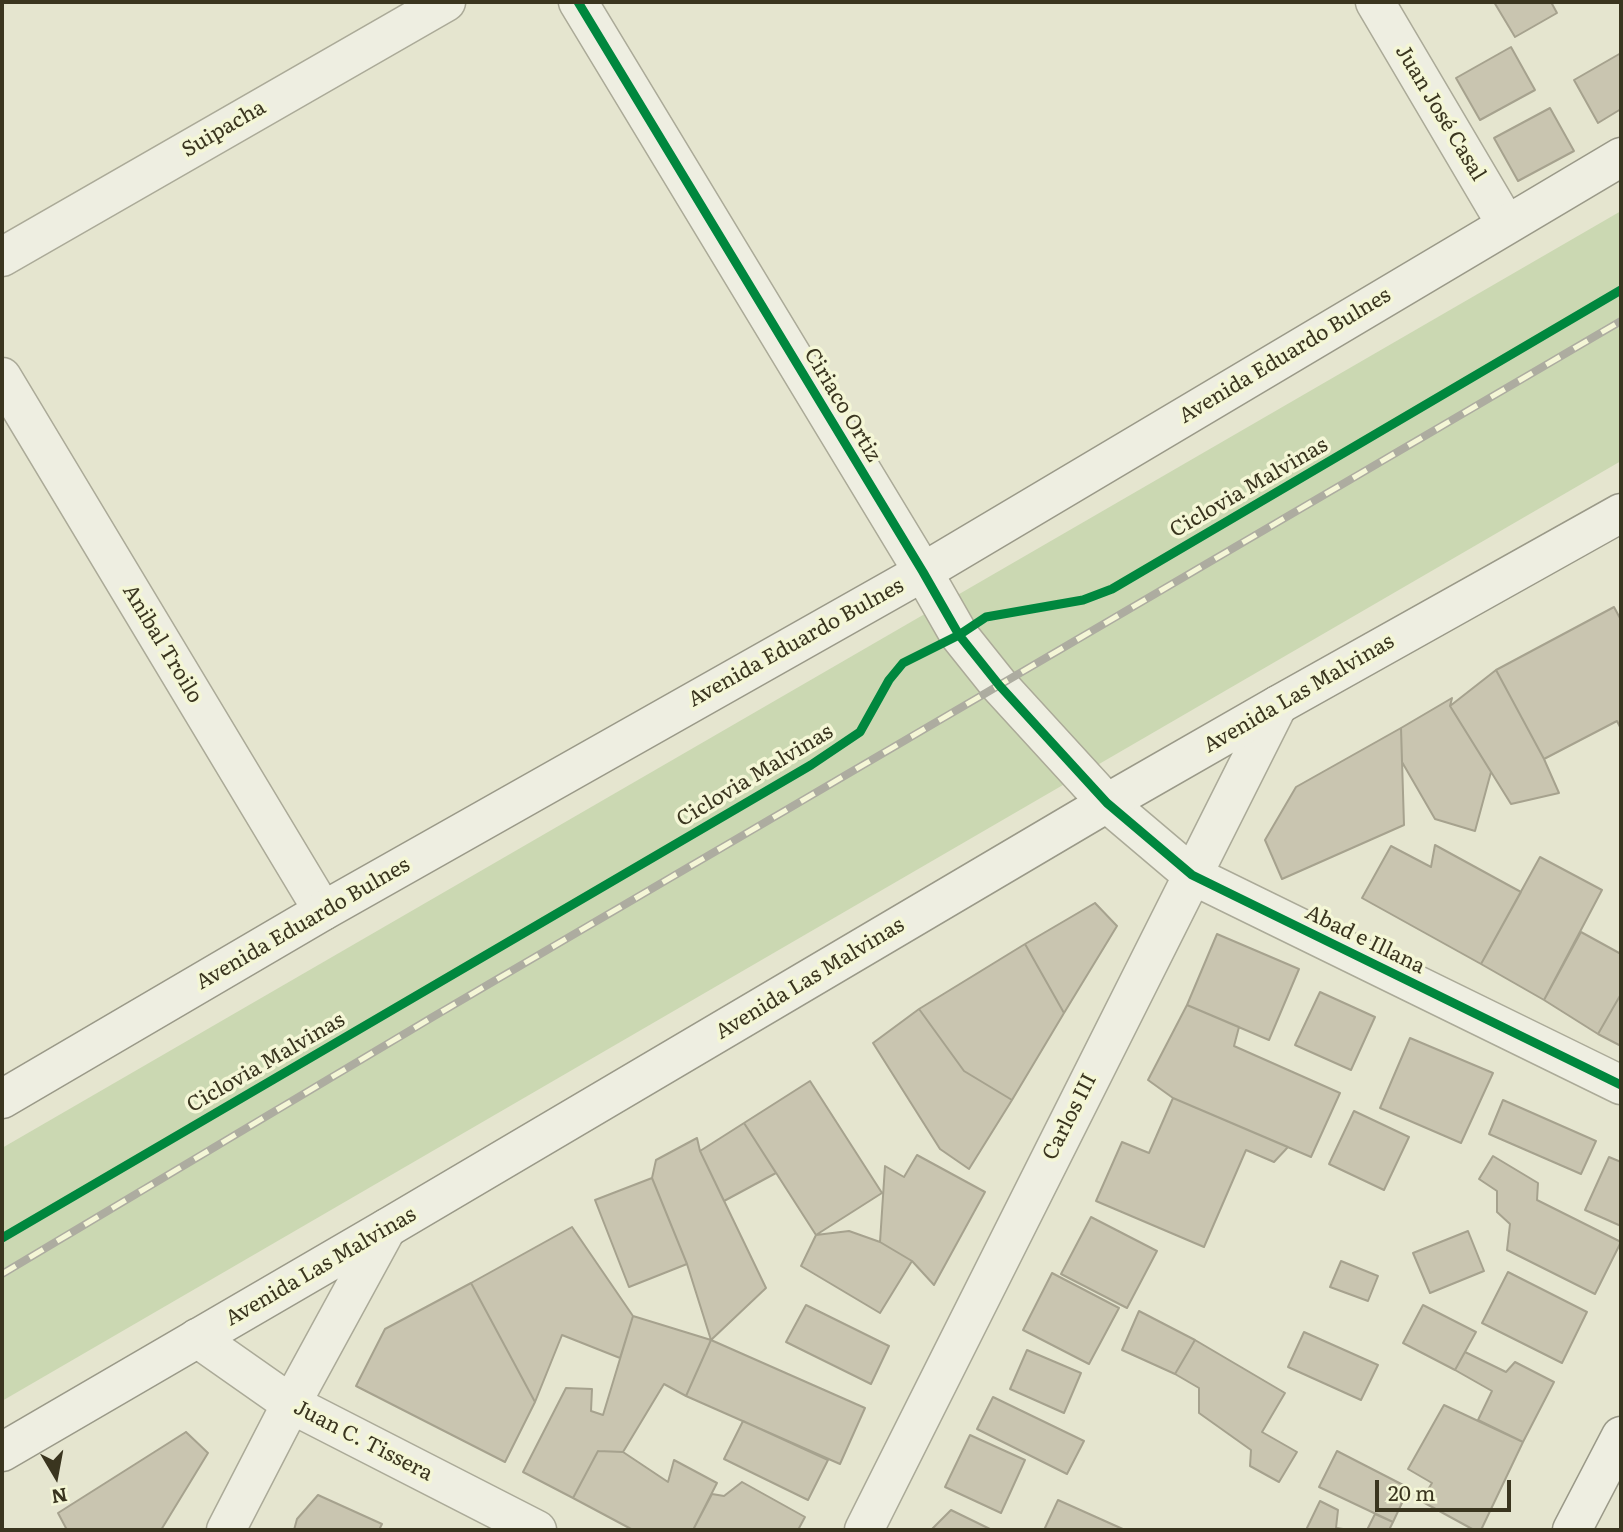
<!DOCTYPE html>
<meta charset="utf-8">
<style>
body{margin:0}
#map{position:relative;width:1623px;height:1532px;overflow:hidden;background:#e5e5cf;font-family:Literata,serif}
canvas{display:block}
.frame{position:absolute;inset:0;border:4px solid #3a351f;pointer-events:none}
.north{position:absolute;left:21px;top:1441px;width:70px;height:70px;-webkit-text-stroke:5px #f4f6d6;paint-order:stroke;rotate:170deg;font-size:19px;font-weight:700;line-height:28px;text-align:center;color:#3a351f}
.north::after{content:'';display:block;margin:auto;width:24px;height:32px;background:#3a351f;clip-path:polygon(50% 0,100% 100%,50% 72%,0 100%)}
.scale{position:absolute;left:1375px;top:1480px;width:136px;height:32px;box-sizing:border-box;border:4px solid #3a351f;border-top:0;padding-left:9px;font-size:21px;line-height:24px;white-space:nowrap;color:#3a351f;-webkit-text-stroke:5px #f4f6d6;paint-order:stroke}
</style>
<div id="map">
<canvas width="1623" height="1532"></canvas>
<div class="frame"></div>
<div class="north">N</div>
<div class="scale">20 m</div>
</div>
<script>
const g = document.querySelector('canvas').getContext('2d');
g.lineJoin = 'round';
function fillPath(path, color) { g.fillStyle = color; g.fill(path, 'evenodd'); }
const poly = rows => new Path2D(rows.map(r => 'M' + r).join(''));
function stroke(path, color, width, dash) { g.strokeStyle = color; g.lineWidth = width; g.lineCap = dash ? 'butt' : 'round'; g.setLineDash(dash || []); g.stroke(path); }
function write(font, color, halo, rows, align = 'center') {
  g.font = font + ' Literata,serif'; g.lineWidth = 7; g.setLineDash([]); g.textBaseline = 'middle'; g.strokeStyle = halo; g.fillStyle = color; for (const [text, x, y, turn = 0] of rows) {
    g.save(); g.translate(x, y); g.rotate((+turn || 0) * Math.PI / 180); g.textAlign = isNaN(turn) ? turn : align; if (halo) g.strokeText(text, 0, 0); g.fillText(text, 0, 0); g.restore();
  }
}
fillPath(poly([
 [1621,211,1621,461,2,1401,2,1148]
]), '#cbd8b2');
const building = poly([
 [1494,2,1551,2,1557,13,1515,37,1494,2],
 [1511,47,1535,90,1480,120,1456,78,1511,47],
 [1621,53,1621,109,1598,123,1574,80,1621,53],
 [1550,108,1574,151,1518,181,1494,138,1550,108],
 [1614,607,1621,620,1621,729,1617,721,1544,759,1496,670,1614,607],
 [1496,670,1544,759,1559,793,1511,804,1450,706,1496,670],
 [1452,698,1450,706,1491,772,1475,831,1435,819,1402,762,1401,728,1452,698],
 [1401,728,1404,825,1282,879,1265,840,1296,787,1401,728],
 [1435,845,1521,892,1481,964,1362,898,1391,846,1431,867,1435,845],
 [1540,857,1602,890,1544,1000,1481,964,1540,857],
 [1095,903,1117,926,1064,1013,1025,944,1095,903],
 [1581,932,1621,954,1621,994,1598,1034,1544,1000,1581,932],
 [1217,934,1299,969,1269,1040,1187,1005,1217,934],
 [1025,944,1064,1013,1012,1100,964,1071,919,1009,1025,944],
 [1320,992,1375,1017,1351,1070,1295,1045,1320,992],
 [1621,994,1621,1046,1598,1034,1621,994],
 [1187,1005,1239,1027,1234,1046,1340,1093,1311,1157,1173,1098,1148,1080,1187,1005],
 [919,1009,964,1071,1012,1100,969,1169,940,1149,873,1043,919,1009],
 [1410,1038,1493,1073,1461,1143,1380,1108,1410,1038],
 [810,1081,882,1193,816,1235,744,1123,810,1081],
 [1173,1098,1288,1147,1274,1162,1246,1150,1204,1247,1096,1201,1122,1142,1149,1153,1173,1098],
 [1503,1100,1596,1141,1581,1174,1489,1134,1503,1100],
 [1354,1111,1409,1137,1384,1190,1329,1164,1354,1111],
 [744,1123,776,1173,724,1201,700,1151,744,1123],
 [697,1138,700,1151,766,1288,711,1340,687,1264,652,1178,656,1160,697,1138],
 [917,1155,985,1192,934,1285,912,1261,880,1242,885,1166,904,1177,917,1155],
 [1493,1156,1538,1183,1537,1200,1621,1242,1595,1294,1507,1250,1510,1224,1497,1212,1497,1191,1479,1179,1493,1156],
 [1609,1157,1621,1162,1621,1226,1585,1210,1609,1157],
 [652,1178,687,1264,629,1287,595,1200,652,1178],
 [1091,1217,1157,1251,1127,1308,1061,1274,1091,1217],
 [572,1227,633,1316,620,1358,562,1335,535,1402,471,1283,572,1227],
 [849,1231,880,1242,912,1261,880,1313,801,1266,816,1235,849,1231],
 [1468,1231,1484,1271,1430,1293,1413,1253,1468,1231],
 [1341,1261,1378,1276,1368,1301,1330,1287,1341,1261],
 [1508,1272,1587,1312,1562,1363,1482,1323,1508,1272],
 [1052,1273,1119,1308,1089,1364,1023,1330,1052,1273],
 [471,1283,535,1402,505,1462,356,1386,385,1329,471,1283],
 [806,1305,889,1346,871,1384,786,1342,806,1305],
 [1423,1305,1476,1332,1455,1370,1403,1343,1423,1305],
 [1139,1311,1195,1340,1175,1374,1122,1350,1139,1311],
 [633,1316,711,1340,686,1396,664,1384,623,1452,598,1451,573,1498,523,1472,566,1388,592,1389,591,1411,603,1415,633,1316],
 [1304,1332,1378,1365,1361,1400,1288,1367,1304,1332],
 [711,1340,865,1408,840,1464,686,1396,711,1340],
 [1195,1340,1285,1393,1262,1432,1297,1452,1279,1482,1250,1466,1251,1450,1199,1413,1199,1388,1175,1374,1195,1340],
 [1027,1350,1081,1373,1064,1413,1010,1389,1027,1350],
 [1465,1352,1506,1372,1515,1362,1554,1382,1523,1442,1478,1420,1492,1391,1455,1370,1465,1352],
 [993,1397,1084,1441,1067,1474,977,1429,993,1397],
 [1444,1405,1523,1442,1481,1530,1474,1530,1421,1501,1432,1483,1408,1469,1444,1405],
 [743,1421,828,1460,808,1500,724,1459,743,1421],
 [186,1432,208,1453,161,1530,67,1530,58,1513,186,1432],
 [970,1435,1025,1460,1001,1513,945,1487,970,1435],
 [598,1451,623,1452,668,1482,674,1460,717,1483,693,1530,633,1530,573,1498,598,1451],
 [1337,1451,1409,1488,1393,1522,1319,1487,1337,1451],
 [742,1482,805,1517,798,1530,693,1530,712,1494,724,1496,742,1482],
 [318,1495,382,1524,379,1530,294,1530,297,1519,318,1495],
 [1058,1500,1125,1530,1044,1530,1058,1500],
 [1320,1501,1338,1510,1336,1528,1350,1530,1306,1530,1320,1501],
 [951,1510,992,1530,931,1530,951,1510],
 [1375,1514,1393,1522,1389,1530,1367,1530,1375,1514]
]);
fillPath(building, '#c9c5b0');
stroke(building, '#a6a28e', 2);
const minor = poly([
 [578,2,923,572,959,635,999,685,1107,803,1192,875,1621,1085],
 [1375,2,1506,224],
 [2,257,446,2],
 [2,377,323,911],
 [197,1338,291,1404,537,1530],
 [226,1530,291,1404,387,1228],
 [864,1530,1278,705]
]);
const secondary = poly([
 [2,1099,323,911,923,572,1621,157],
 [2,1452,387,1228,1107,803,1278,705,1621,513],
 [1572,1530,1621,1436]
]);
stroke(minor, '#abaa98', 41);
stroke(secondary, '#9a9988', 41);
stroke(minor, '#eeeee1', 38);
stroke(secondary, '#eeeee1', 38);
const rail = poly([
 [2,1274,431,1018,1621,321]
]);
stroke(rail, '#adaca0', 8);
stroke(rail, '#f4f6d6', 5, [16]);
stroke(poly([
 [578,2,923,572,959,635,999,685,1107,803,1192,875,1621,1085],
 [2,1238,811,765,860,732,889,680,903,663,959,635,986,617,1083,600,1112,589,1621,290]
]), '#00873e', 9);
write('21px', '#3a351f', '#f4f6d6', [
 ["Juan José Casal",1440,113,59],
 ["Suipacha",224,129,-30],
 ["Avenida Eduardo Bulnes",1285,356,-31],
 ["Ciriaco Ortiz",842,405,59],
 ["Ciclovia Malvinas",1249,488,-30],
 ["Avenida Eduardo Bulnes",796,643,-29],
 ["Anibal Troilo",162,644,59],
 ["Avenida Las Malvinas",1299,694,-30],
 ["Ciclovia Malvinas",755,776,-31],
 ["Avenida Eduardo Bulnes",303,924,-30],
 ["Abad e Illana",1365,940,26],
 ["Avenida Las Malvinas",810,979,-31],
 ["Ciclovia Malvinas",266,1063,-30],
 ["Carlos III",1070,1117,-63],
 ["Avenida Las Malvinas",321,1267,-30],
 ["Juan C. Tissera",363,1441,27]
]);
</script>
